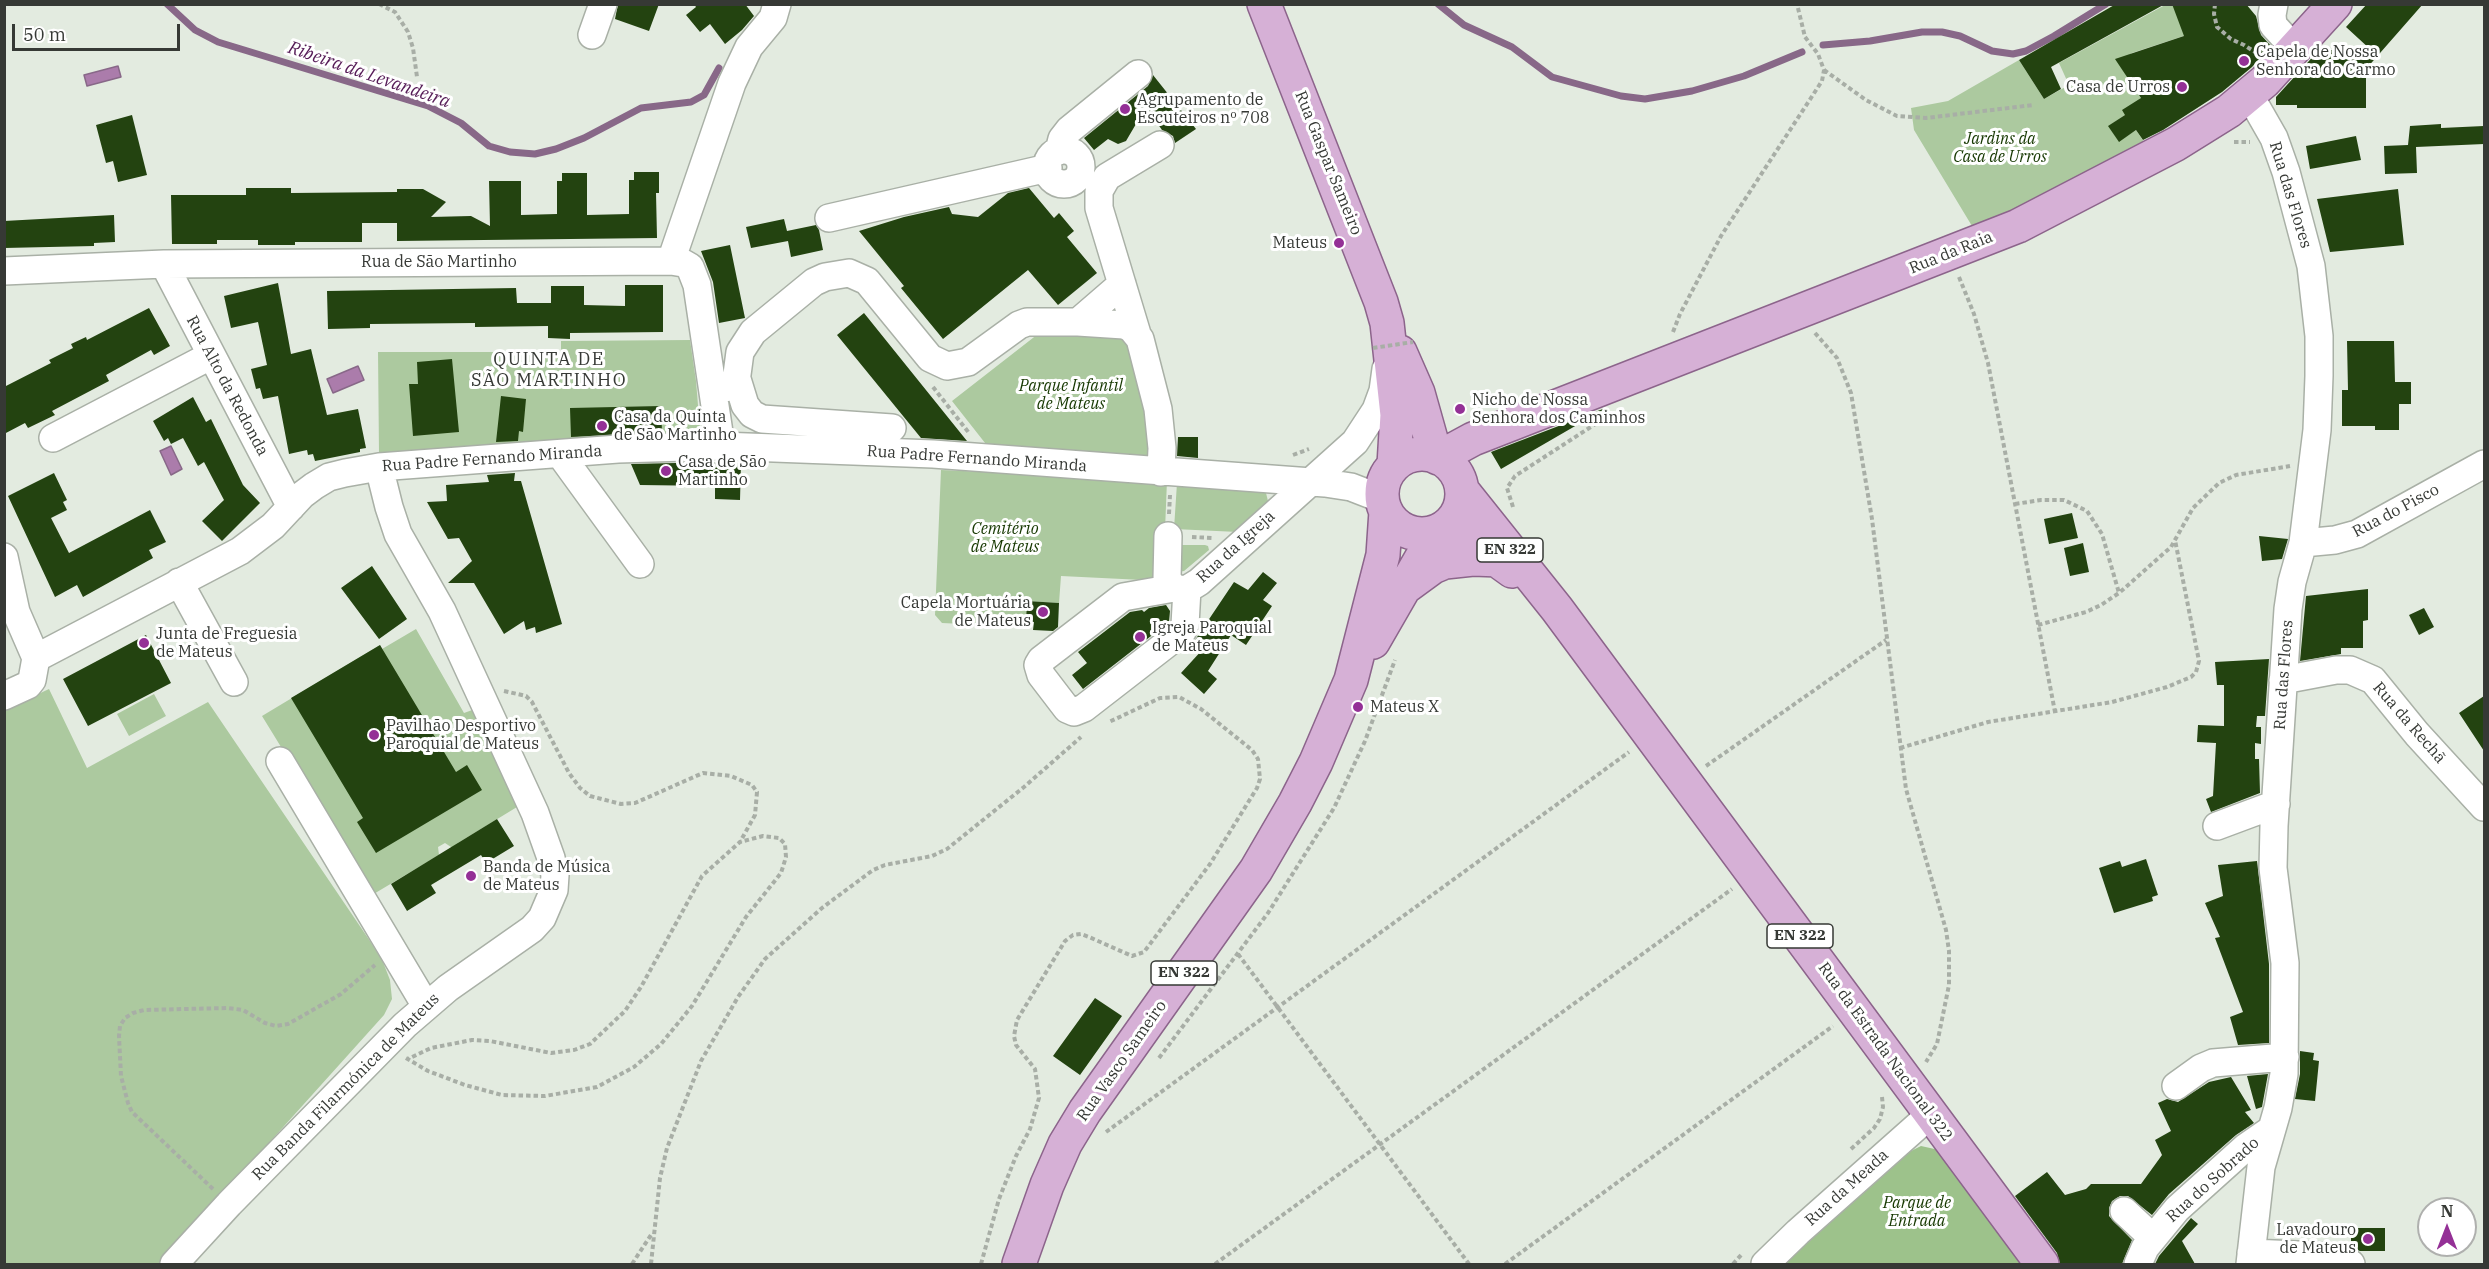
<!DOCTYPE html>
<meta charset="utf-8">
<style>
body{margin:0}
#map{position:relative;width:2489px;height:1269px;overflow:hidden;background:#e3ebe0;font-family:"IBM Plex Serif",serif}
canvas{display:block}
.frame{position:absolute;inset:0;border:6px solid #363935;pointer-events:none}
.north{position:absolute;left:2417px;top:1197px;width:60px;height:60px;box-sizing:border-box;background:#fff;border:2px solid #afb0ae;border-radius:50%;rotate:0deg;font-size:16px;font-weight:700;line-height:24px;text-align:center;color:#363935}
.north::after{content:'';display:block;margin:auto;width:21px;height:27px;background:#943096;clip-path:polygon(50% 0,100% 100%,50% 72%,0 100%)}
.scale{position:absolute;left:12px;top:24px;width:168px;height:27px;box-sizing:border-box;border:3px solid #363935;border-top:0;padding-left:8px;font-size:18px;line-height:21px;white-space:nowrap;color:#363935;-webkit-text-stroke:4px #fff;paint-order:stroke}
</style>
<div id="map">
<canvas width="2489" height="1269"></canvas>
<div class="frame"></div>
<div class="north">N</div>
<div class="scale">50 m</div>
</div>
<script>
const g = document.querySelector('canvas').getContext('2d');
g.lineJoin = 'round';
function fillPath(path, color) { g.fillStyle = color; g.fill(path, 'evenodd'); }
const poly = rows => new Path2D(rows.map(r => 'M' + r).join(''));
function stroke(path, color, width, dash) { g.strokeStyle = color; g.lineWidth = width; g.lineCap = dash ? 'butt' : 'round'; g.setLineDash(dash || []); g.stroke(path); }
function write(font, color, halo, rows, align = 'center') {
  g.font = font + ' "IBM Plex Serif",serif'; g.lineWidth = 6; g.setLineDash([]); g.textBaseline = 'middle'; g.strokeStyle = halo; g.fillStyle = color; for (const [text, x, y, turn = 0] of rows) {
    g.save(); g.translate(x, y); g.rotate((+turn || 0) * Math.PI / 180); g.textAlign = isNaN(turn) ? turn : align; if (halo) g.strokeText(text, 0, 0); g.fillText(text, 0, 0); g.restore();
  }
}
fillPath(poly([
 [2165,5,2173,5,2211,27,2132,53,2118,62,2141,98,2125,115,2109,126,2119,141,2136,130,2144,142,2031,206,1975,231,1914,130,1911,108,1948,101,2019,60,2044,99,2069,85,2059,63],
 [1038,334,1129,339,1156,434,1150,457,989,448,952,401],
 [690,340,696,381,701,442,379,453,378,352,561,352,561,341],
 [941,470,1167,480,1163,581,1061,576,1059,603,1027,601,1026,627,942,623,935,615],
 [1177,483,1263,491,1266,493,1268,501,1267,505,1238,532,1174,529],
 [1174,545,1205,545,1208,546,1209,550,1184,571,1178,572],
 [416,629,464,713,475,709,517,807,458,843,456,855,451,847,445,843,438,847,439,855,372,895,262,716,380,645,382,649],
 [49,689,87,768,208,702,370,941,383,962,390,980,392,999,384,1015,160,1264,5,1264,4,710],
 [154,694,166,716,129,736,117,714]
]), '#acc99f');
fillPath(poly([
 [1921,1146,1939,1150,2021,1264,1782,1264,1876,1178,1911,1151]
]), '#9dc28b');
const water = poly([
 [118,66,121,77,87,86,84,75,118,66],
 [358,366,364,380,333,393,327,379,358,366],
 [171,446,182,469,171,475,160,451,171,446]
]);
fillPath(water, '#ab7cab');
stroke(water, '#886888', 1.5);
stroke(poly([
 [167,4,195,30,218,42,428,106,461,123,489,146,510,152,535,154,556,149,584,138,641,108,691,102,704,95,719,68],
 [1438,4,1464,25,1512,47,1552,77,1621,96,1645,99,1692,91,1744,76,1802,52],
 [1823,45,1870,41,1922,32,1942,32,1960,36,1992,51,2013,54,2026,51,2054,36,2106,4]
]), '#886888', 7);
fillPath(poly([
 [618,4,659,4,649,31,615,19],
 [694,4,745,4,754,16,742,30,725,44,710,24,700,32,686,15,696,7],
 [2116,4,2165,4,2051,67,2061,89,2044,99,2019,60],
 [2172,4,2246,4,2256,16,2261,35,2271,46,2252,67,2222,92,2163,130,2143,140,2136,130,2119,142,2108,126,2125,115,2122,110,2141,98,2115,59,2184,36],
 [2367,4,2423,4,2366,69,2366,108,2297,108,2297,105,2276,105,2276,97,2319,50,2371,50,2346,27],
 [1153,75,1196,129,1175,143,1173,136,1162,130,1146,107,1126,141,1118,144,1108,139,1094,150,1084,138,1148,86],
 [132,115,147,175,118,182,113,161,106,163,96,125],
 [2441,124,2441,128,2484,126,2484,144,2416,147,2417,173,2385,174,2384,146,2408,145,2410,126],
 [2356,136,2361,160,2310,169,2306,146],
 [634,172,659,172,659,193,656,193,657,238,397,241,397,223,362,223,362,242,295,242,295,245,258,245,258,240,217,240,217,244,172,244,171,195,246,195,246,188,291,188,291,193,397,192,397,189,423,189,446,202,431,217,471,216,490,226,489,181,521,181,521,215,557,214,557,181,562,181,562,173,587,173,587,215,629,214,629,180,634,180],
 [1029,188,1054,218,1059,213,1074,231,1067,237,1097,273,1058,305,1028,270,943,339,901,288,904,286,859,231,904,217,949,207,952,214,978,217,1008,193],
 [2398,189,2404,245,2330,252,2317,199],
 [114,215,115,242,94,243,94,246,4,248,4,221],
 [784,219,787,231,816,225,819,230,823,250,791,257,788,241,751,248,746,227],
 [730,245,745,318,719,323,713,282,701,251],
 [278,283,291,354,311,349,327,415,358,409,366,448,360,449,360,452,315,461,313,454,308,455,307,450,289,454,278,396,263,399,260,388,256,389,251,369,267,365,258,322,231,328,224,296],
 [625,285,663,285,663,332,570,333,570,339,548,338,548,326,475,327,475,323,370,324,370,328,328,329,327,291,516,288,517,303,551,303,551,286,584,286,584,305,625,306],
 [149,308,170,346,154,355,151,350,106,375,109,381,52,411,55,415,28,428,25,423,4,434,4,387,51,363,49,360,73,348,71,344,86,337,87,340],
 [864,313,967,441,921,438,837,335],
 [2347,341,2394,341,2395,382,2411,382,2411,404,2399,404,2399,430,2375,430,2375,426,2342,426,2342,390,2348,390],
 [452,359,459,432,413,436,409,384,418,384,417,362],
 [501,396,526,399,523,432,519,431,518,441,496,442],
 [193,397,206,422,211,419,243,485,260,503,222,541,202,521,224,500,204,462,198,466,183,438,171,444,168,438,164,441,153,421],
 [661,406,662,432,571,437,570,408],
 [1608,407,1501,469,1491,452],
 [1178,437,1198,437,1198,458,1177,456],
 [721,462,741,463,740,500,715,499,715,486,640,485,631,464],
 [54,473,67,500,63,502,67,510,51,518,69,553,150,510,166,542,149,550,153,558,83,597,77,585,55,597,8,496],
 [515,473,514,481,521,481,562,624,536,633,535,627,526,630,524,621,504,634,474,583,448,583,472,561,459,538,448,539,427,502,447,501,446,485,489,482,487,475],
 [2072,513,2078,538,2049,544,2044,519],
 [2259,536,2288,539,2282,559,2262,561],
 [2083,543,2089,572,2070,576,2064,548],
 [372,566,407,619,379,639,341,588],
 [1263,572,1277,583,1263,600,1272,606,1246,645,1231,635,1208,671,1217,679,1204,694,1181,673,1203,649,1193,643,1234,582,1248,590],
 [2368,589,2368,620,2363,621,2363,648,2341,648,2341,654,2300,661,2306,596],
 [1027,601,1059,603,1058,627,1053,631,1033,630,1034,622,1026,621],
 [1166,605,1170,611,1169,622,1083,689,1072,675,1087,663,1078,652,1130,612,1142,610,1144,612,1149,608],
 [2424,608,2434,627,2419,635,2409,615],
 [146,635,171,683,88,726,63,679],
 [380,645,456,772,467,765,482,790,376,853,357,822,363,818,291,698],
 [2269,659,2265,716,2257,716,2256,727,2261,727,2261,744,2255,743,2255,759,2259,759,2260,793,2211,812,2206,799,2213,796,2216,743,2197,742,2198,725,2224,726,2224,685,2217,685,2215,662],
 [2484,696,2484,751,2459,713],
 [497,819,514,846,486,863,481,855,431,885,436,893,407,911,391,884],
 [2146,859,2158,895,2152,897,2153,901,2114,913,2099,868,2120,861,2122,867],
 [2257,861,2269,964,2269,1043,2238,1045,2230,1017,2243,1012,2215,938,2220,937,2205,903,2223,896,2218,865],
 [1095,998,1122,1016,1080,1075,1053,1056],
 [2300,1051,2314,1053,2313,1060,2319,1061,2315,1101,2295,1099,2300,1074],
 [2268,1074,2262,1107,2256,1109,2247,1076],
 [2231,1077,2251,1110,2245,1112,2254,1123,2236,1135,2169,1194,2152,1215,2128,1196,2120,1196,2112,1201,2109,1208,2109,1216,2132,1240,2122,1264,2060,1264,2057,1253,2015,1196,2047,1172,2065,1195,2086,1189,2091,1184,2141,1184,2162,1155,2155,1140,2171,1131,2158,1103,2167,1099,2178,1102,2209,1082],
 [2191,1218,2198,1224,2182,1241,2195,1264,2155,1264,2159,1256],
 [2351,1228,2385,1228,2385,1251,2360,1251,2351,1248]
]), '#234310');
const minor = poly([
 [2274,4,2272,15,2273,25,2295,49],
 [592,35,603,4],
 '1047 167a17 17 0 1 1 34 0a17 17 0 1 1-34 0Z',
 [1059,151,1062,139,1069,130,1138,74],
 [829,218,1048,168],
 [671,261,732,83,749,47,773,18,777,4],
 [164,264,291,507],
 [4,271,164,264,671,261,683,263,690,267,697,285,721,446],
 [1078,322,1122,284],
 [1137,334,1099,208,1099,191,1107,177,1160,145],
 [737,379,745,405,752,414,762,419,892,428],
 [713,390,730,387,736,382,740,352,753,332,814,282,825,277,849,273,867,281,930,358,947,366,968,362,1019,325,1027,322,1078,322,1124,325,1131,328,1140,339,1158,409,1162,448,1161,472],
 [53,438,210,356],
 [560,454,640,564],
 [1168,536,1167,579,1174,588,1186,590,1199,582,1355,442,1376,410,1383,391,1386,369],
 [2303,543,2335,540,2357,534,2484,464],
 [4,557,16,612,36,658],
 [179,582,234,682],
 [1174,588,1123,597,1041,660,1038,665,1041,675,1067,709,1074,712,1084,708,1182,632,1185,625,1187,589],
 [2283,680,2336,670,2350,670,2373,680,2417,734,2484,807],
 [4,696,28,685,32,680,36,658,240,551,273,526,302,495,314,486,329,477,345,473,379,467,618,449,721,446,933,454,1325,483,1351,487,1382,499],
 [280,761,426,1006],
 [2217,826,2276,804],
 [2176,1086,2201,1068,2213,1063,2285,1057],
 [2124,1211,2153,1238],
 [2251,1253,2321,1256,2351,1264],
 [174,1264,229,1204,405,1025,448,988,532,929,542,918,554,890,555,875,551,858,535,813,442,611,398,534,389,507,379,467],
 [1765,1264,1798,1232,1931,1114],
 [2138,1264,2145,1248,2177,1209,2246,1147,2272,1129],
 [2250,1264,2261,1167,2278,1108,2284,1074,2285,963,2273,868,2274,826,2288,609,2292,582,2303,543,2317,430,2319,376,2319,336,2311,266,2286,172,2274,138,2250,96]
]);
const major = poly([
 [1264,4,1381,302,1387,323,1397,415,1394,465],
 [1400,352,1418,393,1436,457],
 '1382 494a40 40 0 1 1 80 0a40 40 0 1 1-80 0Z',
 [1438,458,1473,439,2018,226,2176,144,2229,111,2265,81,2335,4],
 [1462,490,1557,609,2042,1264],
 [1448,525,1512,571],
 [1407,586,1433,567,1445,562,1473,559,1500,560],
 [1373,642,1437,531],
 [1019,1264,1047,1185,1065,1144,1085,1111,1256,870,1295,803,1316,762,1351,680,1383,555,1386,511]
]);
stroke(minor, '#a9b0a6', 30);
stroke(major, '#8c648b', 36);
stroke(poly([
 [379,4,395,12,408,32,413,48,417,77],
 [2215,4,2214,14,2217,27,2231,39,2244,45,2255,52],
 [1824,70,1866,100,1897,116,1926,118,2033,105],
 [2234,142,2250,142],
 [1959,277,1974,314,1988,363,2055,712],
 [1673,332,1680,314,1721,236,1822,81,1824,70,1818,54,1805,37,1797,4],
 [1815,333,1837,358,1851,393,1872,519,1906,789,1946,930,1949,951,1949,985,1937,1044,1926,1062],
 [933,387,969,433],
 [1293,455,1309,449],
 [2015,504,2041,500,2064,500,2087,511,2102,534,2119,593],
 [1513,507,1507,488,1515,476,1600,421],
 [1169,514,1170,495],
 [1192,537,1212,538],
 [2038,625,2086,612,2101,605,2119,593,2171,547,2193,508,2219,483,2236,475,2290,466],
 [504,691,526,696,532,702,569,773,580,788,590,796,621,804,635,803,703,773,731,776,752,785,757,792,755,815,740,842],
 [1900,748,1988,722,2112,702,2167,687,2191,677,2196,672,2199,661,2175,540],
 [1706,766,1886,640],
 [1238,954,1469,1264],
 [406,1058,428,1071,465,1085,502,1095,545,1096,597,1087,634,1067,661,1044,692,1006,746,917,781,873,786,857,785,844,779,838,763,836,740,842,702,876,641,987,625,1011,590,1044,574,1050,551,1053,490,1041,472,1040,431,1048,408,1059],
 [1159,1058,1268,913,1334,808,1365,741,1395,660],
 [1106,1132,1629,752],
 [1851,1149,1874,1128,1880,1119,1883,1107,1882,1097],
 [213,1189,132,1112,128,1103,121,1076,119,1036,120,1026,125,1018,133,1013,144,1010,228,1008,243,1010,265,1023,276,1026,288,1024,341,994,375,965],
 [632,1264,651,1235],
 [651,1264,660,1178,667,1148,701,1061,738,997,765,959,822,908,873,870,885,865,932,856,947,849,1024,787,1081,737],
 [981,1264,999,1199,1016,1156,1030,1129,1039,1098,1035,1069,1016,1045,1014,1036,1017,1020,1065,941,1073,935,1081,934,1089,937,1132,956,1144,952,1210,864,1257,788,1260,779,1258,759,1252,750,1201,709,1179,697,1160,698,1109,722],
 [1215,1264,1732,889],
 [1505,1264,1833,1026],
 [1733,1264,1742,1254]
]), '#a8aea6', 4, [4.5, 3]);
stroke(minor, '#fff', 27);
stroke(major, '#d6b0d6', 33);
stroke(poly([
 [1373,348,1413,342]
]), '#a8aea6', 4, [4.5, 3]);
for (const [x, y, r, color] of [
 [2244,61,6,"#943096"],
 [2182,87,6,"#943096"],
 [1125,109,6,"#943096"],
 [1339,243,6,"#943096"],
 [1460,409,6,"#943096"],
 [602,426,6,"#943096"],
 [666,471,6,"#943096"],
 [1043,612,6,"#943096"],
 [1140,637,6,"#943096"],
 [144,643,6,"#943096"],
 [1358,707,6,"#943096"],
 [374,735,6,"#943096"],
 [471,876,6,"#943096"],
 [2368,1239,6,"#943096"]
]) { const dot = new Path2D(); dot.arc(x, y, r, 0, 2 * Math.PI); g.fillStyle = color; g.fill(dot); stroke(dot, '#fff', 2); }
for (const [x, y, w] of [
 [1510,550,66],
 [1800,936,66],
 [1184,973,66]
]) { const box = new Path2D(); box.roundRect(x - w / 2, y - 12, w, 24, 4.5); g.fillStyle = '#fff'; g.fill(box); stroke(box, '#363935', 1.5); }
write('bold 15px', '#363935', null, [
 ["EN 322",1510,550],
 ["EN 322",1800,936],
 ["EN 322",1184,973]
]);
write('16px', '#363935', '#fff', [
 ["Capela de Nossa",2256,52],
 ["Senhora do Carmo",2256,70],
 ["Casa de Urros",2170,87,"right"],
 ["Agrupamento de",1137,100],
 ["Escuteiros nº 708",1137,118],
 ["Mateus",1327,243,"right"],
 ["Nicho de Nossa",1472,400],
 ["Senhora dos Caminhos",1472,418],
 ["Casa da Quinta",614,417],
 ["de São Martinho",614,435],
 ["Casa de São",678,462],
 ["Martinho",678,480],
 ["Capela Mortuária",1031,603,"right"],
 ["de Mateus",1031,621,"right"],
 ["Igreja Paroquial",1152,628],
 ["de Mateus",1152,646],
 ["Junta de Freguesia",156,634],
 ["de Mateus",156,652],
 ["Mateus X",1370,707],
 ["Pavilhão Desportivo",386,726],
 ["Paroquial de Mateus",386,744],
 ["Banda de Música",483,867],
 ["de Mateus",483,885],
 ["Lavadouro",2356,1230,"right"],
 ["de Mateus",2356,1248,"right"]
], 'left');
write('italic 16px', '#163800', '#fff', [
 ["Jardins da",2000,139],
 ["Casa de Urros",2000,157],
 ["Parque Infantil",1071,386],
 ["de Mateus",1071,404],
 ["Cemitério",1005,529],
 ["de Mateus",1005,547],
 ["Parque de",1917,1203],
 ["Entrada",1917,1221]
]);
write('16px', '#363935', '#fff', [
 ["Rua Gaspar Sameiro",1328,163,68],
 ["Rua das Flores",2290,195,73],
 ["Rua da Raia",1951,253,-22],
 ["Rua de São Martinho",439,262],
 ["Rua Alto da Redonda",227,386,62],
 ["Rua Padre Fernando Miranda",492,459,-4],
 ["Rua Padre Fernando Miranda",977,459,4],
 ["Rua do Pisco",2396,511,-28],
 ["Rua da Igreja",1236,547,-42],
 ["Rua das Flores",2284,675,-86],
 ["Rua da Rechã",2409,723,49],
 ["Rua da Estrada Nacional 322",1885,1052,54],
 ["Rua Vasco Sameiro",1122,1061,-55],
 ["Rua Banda Filarmónica de Mateus",346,1087,-45],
 ["Rua do Sobrado",2213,1180,-42],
 ["Rua da Meada",1847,1188,-42]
]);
write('italic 18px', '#561c57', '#fff', [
 ["Ribeira da Levandeira",369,75,19]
]);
g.letterSpacing = '1.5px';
write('18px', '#363935', '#fff', [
 ["QUINTA DE",549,360],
 ["SÃO MARTINHO",549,381]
]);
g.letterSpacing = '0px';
</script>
